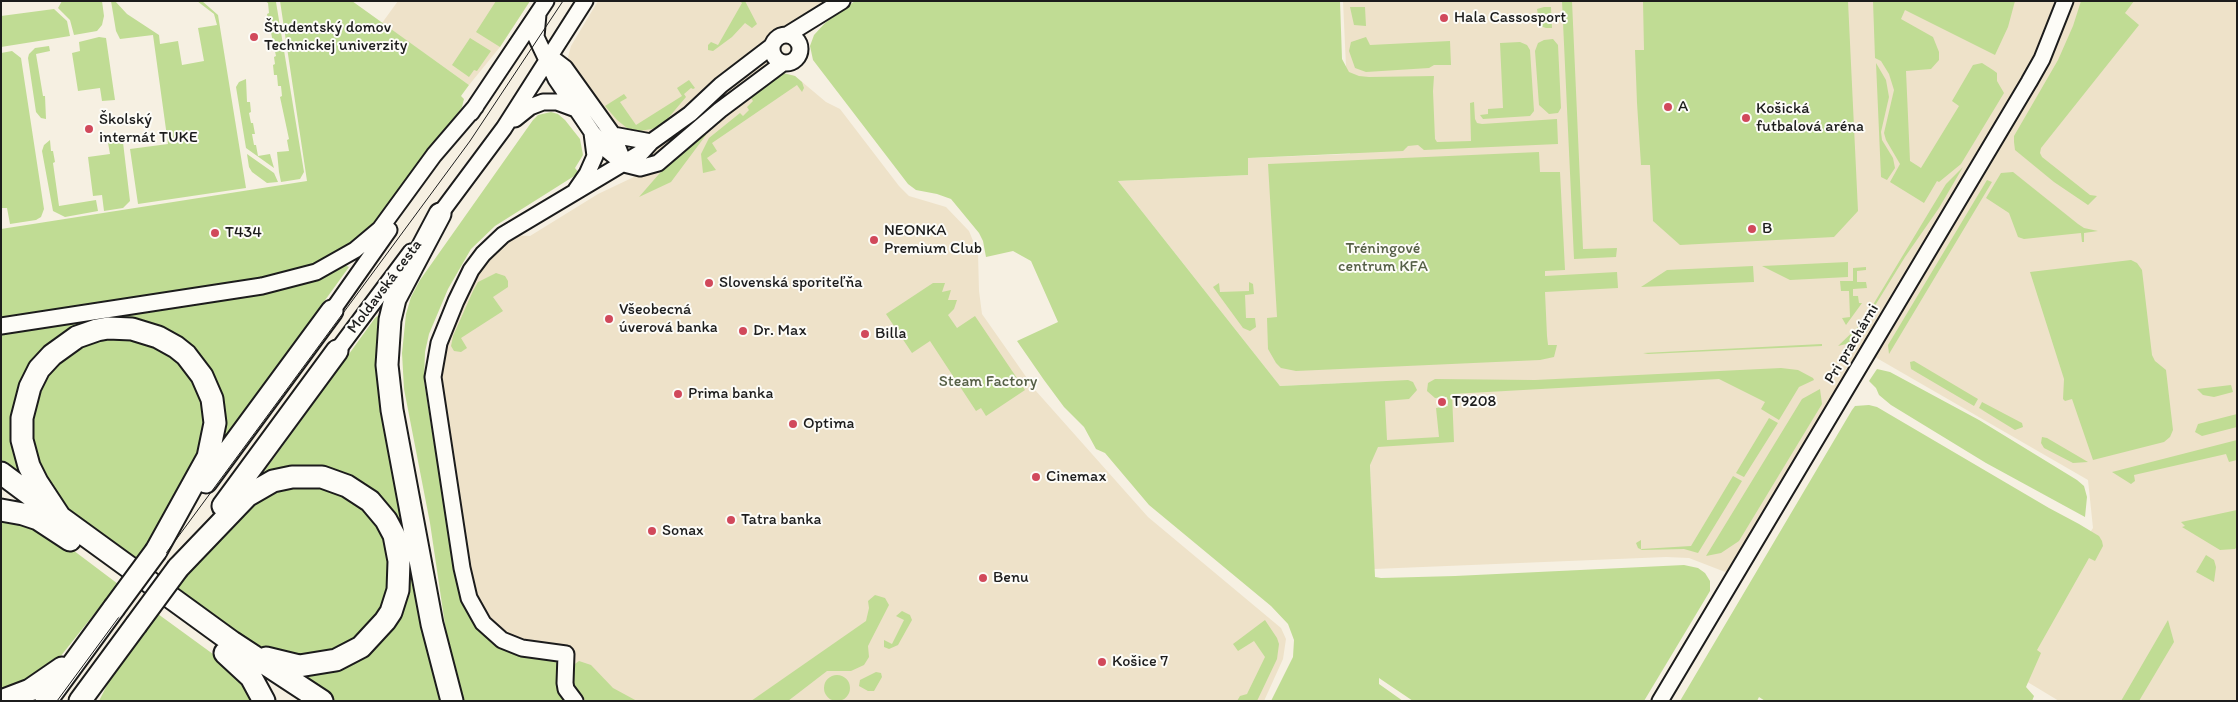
<!DOCTYPE html>
<meta charset="utf-8">
<style>
body{margin:0}
#map{position:relative;width:2238px;height:702px;overflow:hidden;background:#f6f0e2;font-family:Itim,sans-serif}
canvas{display:block}
.frame{position:absolute;inset:0;border:2px solid #1c1c1c;pointer-events:none}
</style>
<div id="map">
<canvas width="2238" height="702"></canvas>
<div class="frame"></div>
</div>
<script>
const g = document.querySelector('canvas').getContext('2d');
g.lineJoin = 'round';
function fillPath(path, color) { g.fillStyle = color; g.fill(path, 'evenodd'); }
const poly = rows => new Path2D(rows.map(r => 'M' + r).join(''));
function stroke(path, color, width, dash) { g.strokeStyle = color; g.lineWidth = width; g.lineCap = dash ? 'butt' : 'round'; g.setLineDash(dash || []); g.stroke(path); }
function write(font, color, halo, rows, align = 'center') {
  g.font = font + ' Itim,sans-serif'; g.lineWidth = 4; g.setLineDash([]); g.textBaseline = 'middle'; g.strokeStyle = halo; g.fillStyle = color; for (const [text, x, y, turn = 0] of rows) {
    g.save(); g.translate(x, y); g.rotate((+turn || 0) * Math.PI / 180); g.textAlign = isNaN(turn) ? turn : align; if (halo) g.strokeText(text, 0, 0); g.fillText(text, 0, 0); g.restore();
  }
}
fillPath(poly([
 [398,1,530,1,500,47,469,85,382,23],
 [598,1,825,1,794,25,763,45,779,72,795,76,826,102,840,109,899,186,909,196,946,207,969,231,978,253,979,291,982,314,1036,391,1148,517,1281,628,1286,639,1283,659,1264,701,575,701,565,654,522,648,474,609,433,377,456,301,503,235,530,236,598,194,638,175,649,172,622,131,616,127,570,63,568,57,571,46],
 [1343,1,2237,1,2237,701,2059,701,2001,666,2093,528,2088,480,1868,353,1733,575,1689,558,1666,557,1374,569,1367,382,1280,386,1118,181,1248,175,1248,158,1350,154]
]), '#eee2c9');
fillPath(poly([
 [62,1,102,1,104,16,102,25,97,31,74,35,70,20,58,8],
 [111,1,115,1,127,14,159,35,160,44,178,41,182,65,204,61,198,28,217,25,214,14,197,1,202,1,218,15,246,188,138,204,130,149,168,144,153,35,120,39,116,31],
 [265,1,276,2,304,172,300,179,281,182,279,172,277,152,289,151,287,140,289,139,280,97,282,96,281,86,278,86,277,75,274,75,273,65,275,64,274,57,276,56,267,14,269,13,268,3],
 [280,1,352,1,469,85,461,96,464,99,462,107,388,212,359,240,308,268,172,294,1,320,1,229,307,181],
 [496,1,530,1,500,47,476,32],
 [740,1,745,1,757,24,752,28,745,23,732,37,713,51,708,50,708,45,711,42,718,45,742,3],
 [855,1,1340,1,1342,59,1349,72,1359,76,1369,77,1434,76,1433,91,1435,139,1437,142,1471,141,1470,103,1474,102,1475,119,1477,123,1482,124,1557,119,1558,144,1424,150,1418,145,1408,146,1403,151,1248,158,1248,175,1118,181,1280,386,1408,380,1413,382,1417,390,1409,399,1385,401,1387,440,1439,437,1436,408,1448,406,1447,397,1435,398,1427,391,1428,383,1435,379,1535,380,1781,368,1798,370,1813,378,1814,380,1799,387,1779,420,1761,409,1765,402,1719,379,1452,394,1454,442,1378,447,1370,465,1375,577,1381,578,1455,576,1684,565,1698,568,1705,573,1710,581,1710,591,1644,701,1413,701,1379,678,1379,684,1403,701,1271,701,1293,657,1294,640,1288,624,1271,606,1149,505,1105,453,1096,449,1084,427,1064,407,1044,380,1017,341,1058,322,1031,261,1013,251,986,257,983,241,979,233,951,199,937,194,916,190,908,184,813,60,810,46,814,35,825,23],
 [1562,1,1572,1,1583,249,1617,248,1616,257,1574,259],
 [1643,1,1848,1,1858,211,1834,237,1680,245,1653,221,1650,165,1641,165,1637,103,1635,50,1644,50],
 [1873,1,2015,1,2008,27,1995,55,1905,10,1901,19,1933,37,1939,52,1939,60,1931,69,1906,71,1910,161,1921,168,1959,106,1952,101,1973,65,1982,63,1993,70,1997,73,1997,81,2004,93,1961,164,1939,182,1937,181,1924,203,1890,182,1900,164,1886,140,1884,133,1894,90,1889,74,1881,61,1875,58],
 [2081,1,2134,1,2125,13,2139,25,2041,148,2040,153,2042,157,2090,195,2097,196,2088,205,2054,182,2015,150,2014,142,2014,136,2058,60,2073,26],
 [1350,7,1365,7,1366,26,1354,25],
 [1544,7,1551,7,1552,28,1546,28,1540,26,1537,9],
 [54,9,67,21,70,36,1,47,1,16],
 [99,37,106,38,115,100,102,101,100,88,78,91,72,53,80,51,79,42],
 [1366,37,1370,45,1450,41,1451,65,1434,65,1429,68,1366,72,1355,68,1349,51,1351,42],
 [470,38,491,51,477,71,474,70,469,77,452,65],
 [1553,39,1558,45,1561,108,1558,113,1549,114,1539,105,1535,51,1538,43,1544,40],
 [1520,42,1527,45,1530,50,1534,111,1530,116,1483,119,1480,115,1488,114,1488,109,1503,108,1500,43],
 [49,46,50,51,36,54,43,96,45,96,46,119,41,118,36,112,28,58,29,54,35,48],
 [12,51,21,58,44,209,41,217,36,220,10,224,7,208,1,208,1,53],
 [1876,63,1886,80,1889,97,1881,132,1882,140,1893,158,1895,168,1887,180,1881,177],
 [779,72,795,76,802,82,804,88,802,92,797,85,712,143,717,151,707,158,716,170,703,173,701,154,709,138,740,113,743,116,749,110,747,107,753,101,751,98],
 [246,79,247,102,250,102,251,112,249,113,251,123,253,123,255,134,252,134,254,145,256,145,258,156,270,154,274,168,246,148,236,87,239,82],
 [689,80,695,88,693,89,691,88,684,94,686,97,664,123,652,129,639,131,627,128,617,120,605,106,624,94,627,98,620,102,636,125,682,96,677,88],
 [551,112,558,114,565,120,580,139,583,155,575,168,579,173,495,226,471,249,448,289,429,334,425,352,424,382,456,578,466,611,476,625,513,652,524,656,558,660,558,680,567,701,464,701,448,645,430,523,404,389,402,353,406,314,411,297,420,280,533,120,538,115],
 [704,133,706,135,671,182,639,197,659,174],
 [122,134,130,201,123,208,104,211,102,195,93,196,88,157,110,154,107,137],
 [50,140,51,151,53,151,55,162,53,163,59,206,96,200,98,211,65,217,53,211,42,151,44,145],
 [1539,152,1540,172,1560,172,1565,270,1545,271,1545,276,1617,272,1618,288,1545,292,1547,336,1548,345,1557,345,1554,357,1540,360,1296,371,1281,368,1276,363,1268,349,1267,318,1277,317,1268,164],
 [247,154,274,173,278,182,267,183,252,172,249,167],
 [1963,167,1939,208,1905,257,1855,338,1850,343,1838,346,1862,323,1946,184],
 [2013,172,2078,224,2084,228,2098,231,2084,233,2084,242,2082,242,2081,233,2024,239,2018,237,2009,213,1986,198,2001,173],
 [1987,180,1992,182,1889,354,1888,345],
 [2131,260,2137,263,2142,270,2152,355,2155,361,2166,370,2173,430,2170,437,2164,442,2093,460,2072,399,2065,401,2063,399,2064,379,2030,272],
 [1848,262,1848,277,1790,280,1762,266],
 [345,265,349,267,227,436,224,436,222,434,222,412,149,325,36,359,22,475,1,464,1,332,279,289,315,279],
 [1753,266,1754,282,1641,287,1667,270],
 [1866,267,1866,270,1857,271,1857,282,1866,282,1867,288,1853,289,1853,296,1858,296,1859,303,1862,303,1846,325,1842,318,1850,317,1849,291,1841,291,1840,281,1853,281,1853,268],
 [496,273,505,276,508,281,508,287,493,297,503,311,461,338,467,348,461,352,454,351,451,346,453,336,473,291,478,282],
 [1249,282,1253,284,1254,294,1245,295,1246,318,1255,318,1256,327,1250,331,1243,328,1213,287,1219,283,1220,292,1249,291],
 [933,283,945,283,942,292,951,290,948,300,957,300,954,309,948,315,957,328,975,316,1025,390,986,416,981,408,976,411,930,341,912,353,886,314],
 [381,313,444,701,336,701,306,678,307,675,336,666,404,590,371,495,265,477,263,473,375,318],
 [107,337,123,337,152,344,178,359,198,389,207,420,203,448,170,510,135,561,63,508,54,497,32,446,31,409,46,372,79,346],
 [1822,344,1822,346,1648,354,1643,353],
 [1914,361,1978,399,1974,406,1911,369,1910,362],
 [1877,369,1890,372,1979,420,2077,480,2084,486,2087,497,2085,517,1986,463,1891,405,1879,395,1876,388,1869,381],
 [2231,385,2233,392,2214,397,2203,395,2197,389],
 [1820,389,1822,404,1739,541,1721,553,1706,556,1802,399],
 [1982,402,2022,423,2023,427,2015,430,1979,408],
 [1869,405,1877,407,2049,508,2079,524,2099,536,2102,541,2103,546,2095,561,2089,558,2037,650,2041,653,2026,687,2034,696,2032,701,1765,701,1759,697,1757,701,1680,701,1852,410,1855,406],
 [2237,414,2237,427,2202,436,2195,432,2198,424],
 [1769,418,1778,423,1744,477,1736,473],
 [2042,437,2047,438,2088,462,2073,463,2044,448,2041,443],
 [2237,440,2237,460,2229,462,2226,454,2134,475,2135,481,2131,484,2112,472],
 [1733,476,1742,481,1698,553,1684,549,1642,550,1638,548,1636,543,1641,540,1641,549,1691,546],
 [307,481,364,504,389,542,388,601,359,641,308,659,261,650,175,590,212,542,256,496],
 [2237,510,2237,547,2235,549,2220,550,2182,527,2185,526,2181,522],
 [1,516,53,535,118,584,60,657,44,672,1,692],
 [2206,555,2214,560,2216,567,2214,582,2196,572],
 [875,595,885,598,889,605,871,640,868,646,869,657,864,665,851,671,827,671,788,701,751,701,866,621,869,608,868,601],
 [902,611,910,615,912,620,898,645,889,649,884,647,884,640,892,644,904,620,896,616],
 [158,614,239,673,257,701,99,701,113,673],
 [1265,620,1277,638,1279,644,1277,659,1257,701,1237,701,1240,696,1247,694,1265,657,1254,641,1238,651,1233,644],
 [2168,620,2174,642,2139,701,2121,701],
 [579,661,591,665,613,688,637,701,587,701,579,696,573,690,572,666],
 [876,672,881,673,882,677,874,691,868,691,859,686,860,680],
 '824 688a13 13 0 1 1 26 0a13 13 0 1 1-26 0Z'
]), '#c0dc94');
const minor = poly([
 [538,14,536,37,556,79,592,132,608,151,624,164,640,168,658,163,720,110,783,63],
 [787,35,842,1],
 '772 49a14 14 0 1 1 28 0a14 14 0 1 1-28 0Z',
 [544,52,565,68,613,135,624,163],
 [471,113,546,1],
 [515,119,530,107,543,102,557,102,576,109],
 [613,135,651,142],
 [576,190,587,174,595,156,592,133],
 [434,222,504,128,585,1],
 [332,311,389,230],
 [1,326,262,286,316,272,355,250,380,229,434,155,476,106],
 [337,351,411,252],
 [575,701,566,689,565,683,566,654,522,648,502,640,483,623,469,598,462,568,433,377,439,343,456,301,471,270,483,254,503,235,642,152,651,142,690,114,721,85,772,46],
 [1660,701,2029,82,2042,59,2065,1]
]);
const highway = poly([
 [440,214,395,299,390,320,387,365,392,410,432,624,452,701],
 [1,473,48,508],
 [206,482,332,311],
 [223,506,337,351],
 [1,510,23,514,38,519,70,540],
 [156,551,208,457,215,423,212,399,202,376,186,355,176,347,158,337,132,329,108,328,97,330,77,337,52,355,39,369,30,387,22,418,22,440,29,466,37,482,60,517,232,642,322,701],
 [178,568,247,496,273,481,292,477,322,477,347,486,370,501,386,520,394,535,399,561,398,590,391,612,385,621,361,647,336,660,299,666,266,658],
 [225,653,251,677,264,701],
 [1,701,30,690,62,668],
 [46,701,114,608],
 [80,701,136,625]
]);
stroke(minor, '#1c1c1c', 19);
stroke(highway, '#1c1c1c', 25);
stroke(minor, '#fdfcf7', 15);
stroke(highway, '#fdfcf7', 21);
stroke(poly([
 [57,701,470,141,563,1]
]), '#1c1c1c', 1);
const highwayBridge = poly([
 [114,608,156,551],
 [136,625,178,568]
]);
stroke(highwayBridge, '#1c1c1c', 25, []);
stroke(highwayBridge, '#fdfcf7', 21);
for (const [x, y, r, color] of [
 [1444,18,5,"#d1495b"],
 [254,37,5,"#d1495b"],
 [1668,107,5,"#d1495b"],
 [1746,118,5,"#d1495b"],
 [89,129,5,"#d1495b"],
 [1752,229,5,"#d1495b"],
 [215,233,5,"#d1495b"],
 [874,240,5,"#d1495b"],
 [709,283,5,"#d1495b"],
 [609,319,5,"#d1495b"],
 [743,331,5,"#d1495b"],
 [865,334,5,"#d1495b"],
 [678,394,5,"#d1495b"],
 [1442,402,5,"#d1495b"],
 [793,424,5,"#d1495b"],
 [1036,477,5,"#d1495b"],
 [731,520,5,"#d1495b"],
 [652,531,5,"#d1495b"],
 [983,578,5,"#d1495b"],
 [1102,662,5,"#d1495b"]
]) { const dot = new Path2D(); dot.arc(x, y, r, 0, 2 * Math.PI); g.fillStyle = color; g.fill(dot); stroke(dot, '#fdfcf7', 2); }
write('16px', '#1c1c1c', '#fdfcf7', [
 ["Hala Cassosport",1454,18],
 ["Študentský domov",264,28],
 ["Technickej univerzity",264,46],
 ["A",1678,107],
 ["Košická",1756,109],
 ["futbalová aréna",1756,127],
 ["Školský",99,120],
 ["internát TUKE",99,138],
 ["B",1762,229],
 ["NEONKA",884,231],
 ["Premium Club",884,249],
 ["T434",225,233],
 ["Slovenská sporiteľňa",719,283],
 ["Všeobecná",619,310],
 ["úverová banka",619,328],
 ["Dr. Max",753,331],
 ["Billa",875,334],
 ["Prima banka",688,394],
 ["T9208",1452,402],
 ["Optima",803,424],
 ["Cinemax",1046,477],
 ["Tatra banka",741,520],
 ["Sonax",662,531],
 ["Benu",993,578],
 ["Košice 7",1112,662]
], 'left');
write('16px', '#555f46', '#fdfcf7', [
 ["Tréningové",1383,249],
 ["centrum KFA",1383,267],
 ["Steam Factory",988,382]
]);
write('16px', '#1c1c1c', '#fdfcf7', [
 ["Moldavská cesta",385,287,-53],
 ["Pri prachárni",1852,344,-59]
]);
</script>
